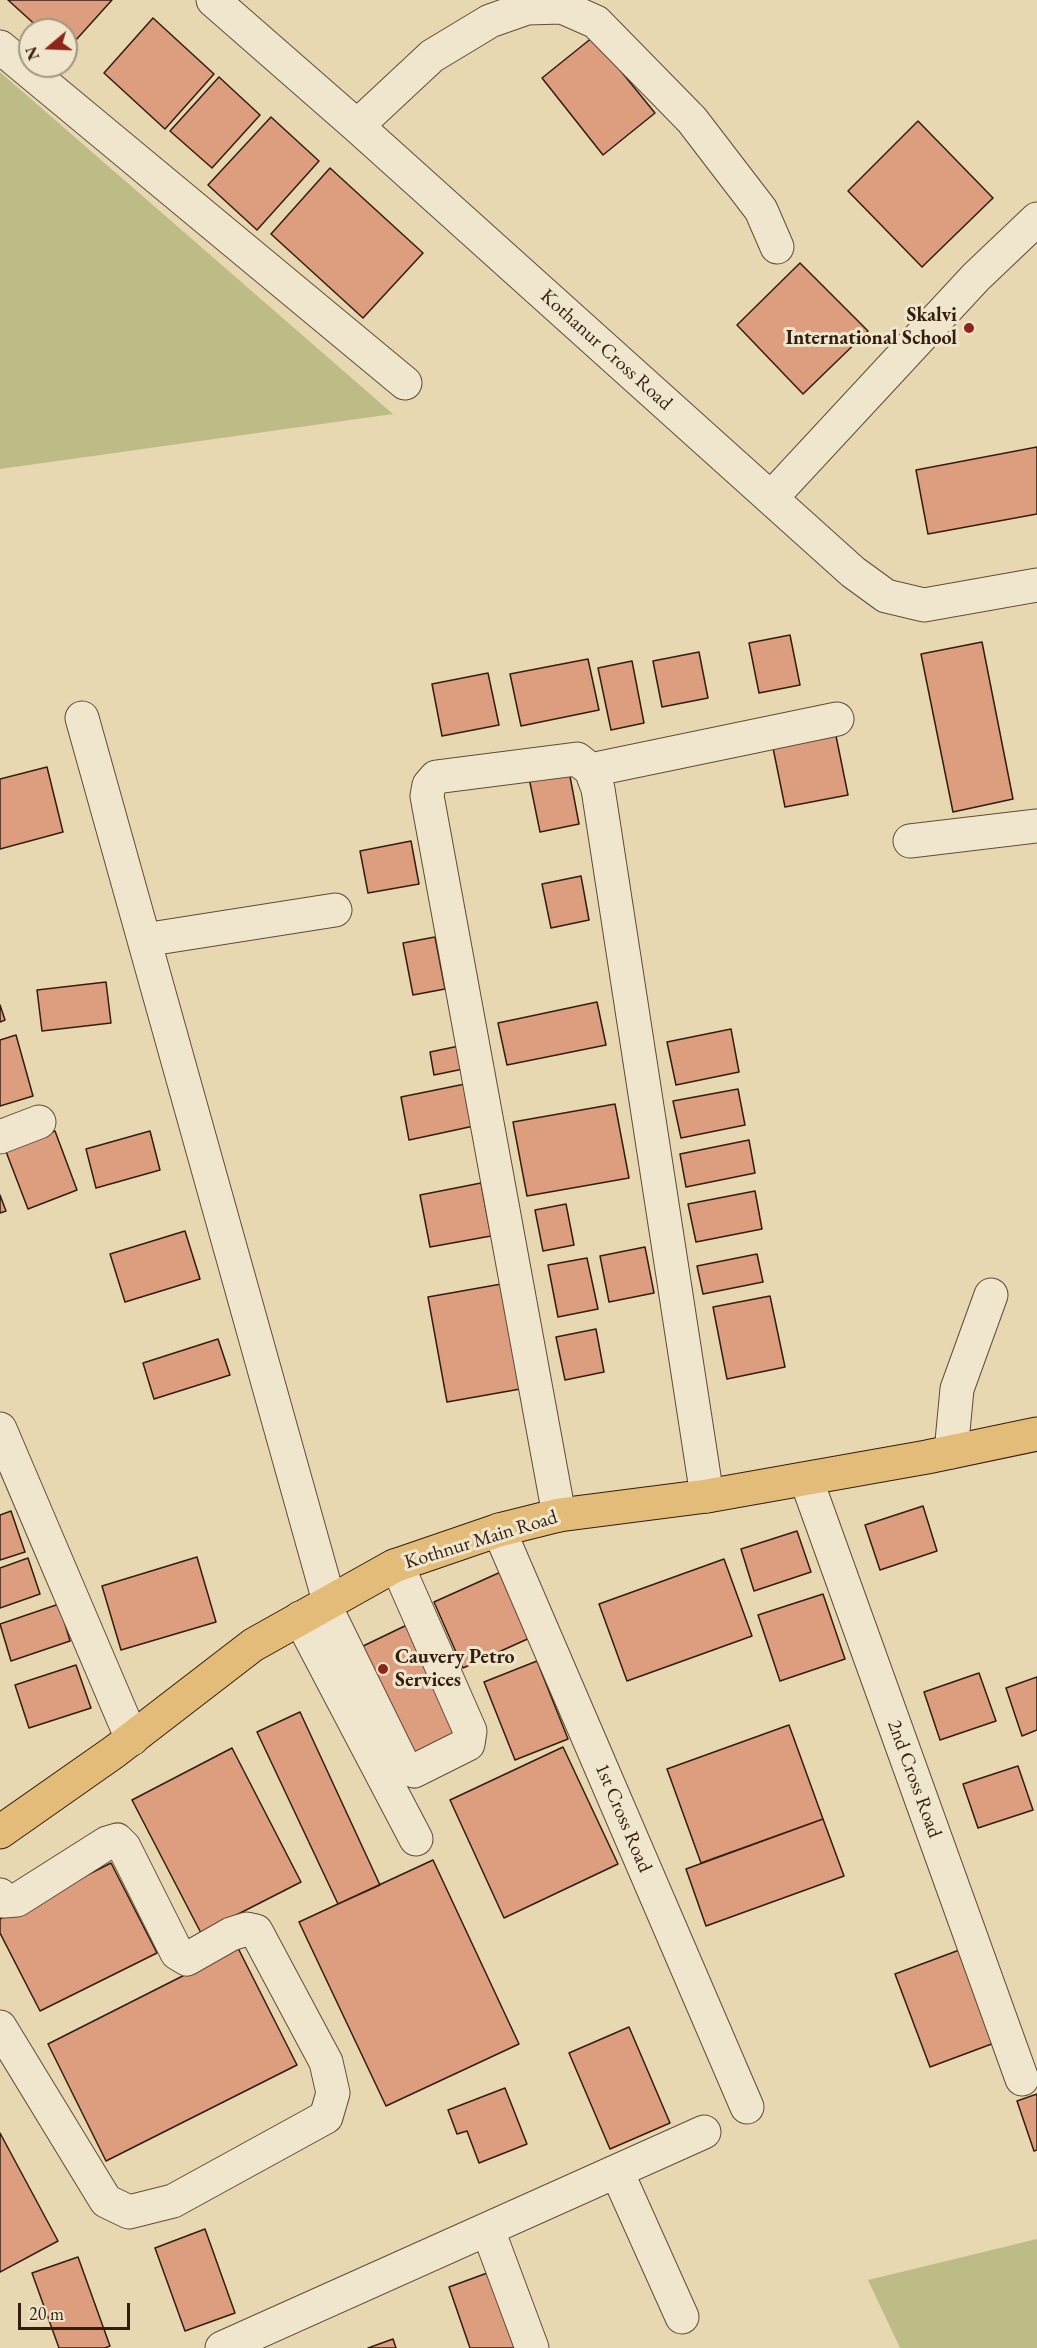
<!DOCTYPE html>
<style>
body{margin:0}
#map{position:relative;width:1037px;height:2348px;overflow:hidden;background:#e8d8b2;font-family:"EB Garamond",serif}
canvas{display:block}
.north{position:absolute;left:18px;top:18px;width:60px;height:60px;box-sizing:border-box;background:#f0e6cd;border:2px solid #a49681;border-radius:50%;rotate:251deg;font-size:16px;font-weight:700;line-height:24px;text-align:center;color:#331d0f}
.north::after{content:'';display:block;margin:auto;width:21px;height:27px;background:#8f2418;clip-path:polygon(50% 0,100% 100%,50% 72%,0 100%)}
.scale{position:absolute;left:18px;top:2303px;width:112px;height:27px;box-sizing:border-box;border:3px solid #331d0f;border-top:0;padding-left:8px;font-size:18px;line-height:21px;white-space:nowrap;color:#331d0f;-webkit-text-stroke:4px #f0e6cd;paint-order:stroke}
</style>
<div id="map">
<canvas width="1037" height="2348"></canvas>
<div class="north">N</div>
<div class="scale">20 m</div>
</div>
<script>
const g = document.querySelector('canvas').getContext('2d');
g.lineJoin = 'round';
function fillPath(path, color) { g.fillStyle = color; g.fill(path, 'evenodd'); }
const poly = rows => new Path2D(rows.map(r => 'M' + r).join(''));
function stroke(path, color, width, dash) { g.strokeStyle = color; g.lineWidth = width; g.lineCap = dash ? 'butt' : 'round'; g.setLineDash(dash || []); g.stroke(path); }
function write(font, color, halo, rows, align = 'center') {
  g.font = font + ' "EB Garamond",serif'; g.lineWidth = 6; g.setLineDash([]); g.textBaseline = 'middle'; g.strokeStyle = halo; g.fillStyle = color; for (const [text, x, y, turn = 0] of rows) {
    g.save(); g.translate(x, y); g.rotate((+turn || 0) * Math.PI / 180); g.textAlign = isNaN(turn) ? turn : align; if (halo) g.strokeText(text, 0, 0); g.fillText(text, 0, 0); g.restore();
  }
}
fillPath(poly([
 [0,72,393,414,0,469],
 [1037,2239,1037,2348,900,2348,868,2280]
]), '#bdbc87');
const building = poly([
 [8,0,112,0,66,51,66,30,41,30,8,0],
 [153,18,214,74,165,129,104,73,153,18],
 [593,37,655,113,603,155,542,78,593,37],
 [219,77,260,115,212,168,170,131,219,77],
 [271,117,319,161,257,230,208,185,271,117],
 [918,121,993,198,922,267,848,191,918,121],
 [330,168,423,253,363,318,271,234,330,168],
 [800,263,868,331,803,394,737,325,800,263],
 [1037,447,1037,514,928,534,916,470,1037,447],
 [790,635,800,685,759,693,749,643,790,635],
 [982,642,1013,799,953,812,921,654,982,642],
 [699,652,708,698,662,707,653,661,699,652],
 [588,659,599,710,521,726,510,674,588,659],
 [632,661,644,723,611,730,598,668,632,661],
 [488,673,499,725,442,736,432,684,488,673],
 [834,726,848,795,785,807,771,738,834,726],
 [568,766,579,824,540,832,528,773,568,766],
 [47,767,63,832,0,849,0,779,47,767],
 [411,841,419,884,368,893,360,851,411,841],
 [581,876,589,920,551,928,542,884,581,876],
 [435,937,445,989,413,995,403,943,435,937],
 [106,982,111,1023,42,1031,37,990,106,982],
 [597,1002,606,1045,507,1065,498,1023,597,1002],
 [0,1005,5,1020,0,1022,0,1005],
 [731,1029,739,1072,676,1085,667,1042,731,1029],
 [16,1035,33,1096,0,1106,0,1040,16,1035],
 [464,1045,468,1068,434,1075,430,1052,464,1045],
 [465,1084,474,1126,409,1140,401,1097,465,1084],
 [738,1089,745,1125,681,1138,673,1101,738,1089],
 [615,1104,629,1178,527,1196,513,1122,615,1104],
 [55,1131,77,1190,28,1209,5,1149,55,1131],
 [150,1131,160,1170,96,1188,86,1149,150,1131],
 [749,1140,755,1173,686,1187,680,1154,749,1140],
 [481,1183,491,1236,430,1247,420,1195,481,1183],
 [755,1191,762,1229,696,1242,688,1204,755,1191],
 [0,1195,6,1211,0,1213,0,1195],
 [566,1204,574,1245,543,1251,535,1210,566,1204],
 [185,1231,200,1279,125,1302,110,1254,185,1231],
 [645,1247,654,1293,609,1302,600,1256,645,1247],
 [757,1254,763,1282,703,1294,697,1266,757,1254],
 [587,1258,598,1309,558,1317,548,1265,587,1258],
 [507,1283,526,1388,447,1402,428,1297,507,1283],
 [770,1296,785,1367,727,1379,713,1307,770,1296],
 [596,1329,604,1372,565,1380,556,1337,596,1329],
 [218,1339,230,1375,154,1399,143,1363,218,1339],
 [923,1506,937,1551,880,1570,865,1525,923,1506],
 [11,1511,25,1552,0,1560,0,1515,11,1511],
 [797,1531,811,1572,754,1591,741,1549,797,1531],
 [197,1557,216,1622,121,1650,102,1586,197,1557],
 [28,1558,40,1594,0,1608,0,1568,28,1558],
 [724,1559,752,1636,627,1681,599,1604,724,1559],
 [503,1571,532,1637,463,1668,434,1602,503,1571],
 [823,1594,845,1659,780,1681,758,1615,823,1594],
 [59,1604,70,1641,11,1661,0,1624,59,1604],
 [411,1623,465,1739,413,1763,359,1648,411,1623],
 [537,1661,568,1739,515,1760,484,1682,537,1661],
 [76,1665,91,1708,29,1728,15,1685,76,1665],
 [979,1673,996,1721,940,1740,924,1692,979,1673],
 [1037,1677,1037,1730,1022,1736,1006,1688,1037,1677],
 [300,1712,380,1885,338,1904,257,1732,300,1712],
 [789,1725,823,1819,701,1863,667,1769,789,1725],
 [563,1747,618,1864,504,1918,450,1800,563,1747],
 [232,1748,301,1882,201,1933,132,1800,232,1748],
 [1018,1766,1033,1810,978,1828,963,1784,1018,1766],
 [823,1819,844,1876,706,1926,686,1869,823,1819],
 [433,1860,519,2044,386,2106,299,1922,433,1860],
 [111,1863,157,1953,40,2011,0,1933,0,1919,111,1863],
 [238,1948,297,2065,106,2161,48,2044,238,1948],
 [962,1949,997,2042,930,2067,895,1974,962,1949],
 [629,2027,670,2123,610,2149,569,2053,629,2027],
 [505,2088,527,2144,479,2163,467,2131,457,2134,448,2110,505,2088],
 [1037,2094,1037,2150,1034,2151,1017,2101,1037,2094],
 [0,2133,58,2241,0,2272,0,2133],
 [205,2229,235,2313,185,2331,155,2248,205,2229],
 [78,2257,110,2346,105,2348,59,2348,32,2273,78,2257],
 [490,2272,517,2348,470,2348,449,2287,490,2272],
 [393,2339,396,2348,368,2348,393,2339]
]);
fillPath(building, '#dc9e7f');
stroke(building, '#331d0f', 1.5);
const minor = poly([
 [213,0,357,126,853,572,886,596,924,605,1037,585],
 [0,47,405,383],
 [357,126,432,56,490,21,527,8,562,7,596,22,692,120,761,210,777,247],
 [771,498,976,277,1037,219],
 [82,718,329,1601],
 [591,770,837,719],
 [910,841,1037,826],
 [144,940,335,910],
 [0,1137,39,1122],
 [0,1429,132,1739],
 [951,1452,957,1389,991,1295],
 [806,1479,1022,2079],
 [559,1515,427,796,429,785,436,777,577,759,591,770,598,789,707,1496],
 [499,1530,747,2107],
 [324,1604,403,1765,414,1771,468,1744,470,1731,397,1565],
 [300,1618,416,1839],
 [0,1895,4,1901,17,1900,107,1843,117,1840,124,1847,177,1953,187,1959,231,1934,247,1929,256,1931,326,2062,333,2093,326,2117,173,2201,129,2212,106,2201,0,2027],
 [617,2172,682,2317],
 [488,2230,532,2348],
 [222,2348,704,2132]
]);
const major = poly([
 [0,1832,114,1752,253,1645,394,1566,499,1530,559,1515,707,1496,927,1457,1037,1434]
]);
stroke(minor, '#604c38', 35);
stroke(major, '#331d0f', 35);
stroke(minor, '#f0e6cd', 33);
stroke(major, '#e4bc79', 33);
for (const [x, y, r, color] of [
 [969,328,6,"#8f2418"],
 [383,1669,6,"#8f2418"]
]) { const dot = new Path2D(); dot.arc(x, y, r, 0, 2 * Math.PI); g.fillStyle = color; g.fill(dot); stroke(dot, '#f0e6cd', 2); }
write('bold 20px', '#331d0f', '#f0e6cd', [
 ["Skalvi",957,316],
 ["International School",957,339],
 ["Cauvery Petro",395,1658,"left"],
 ["Services",395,1681,"left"]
], 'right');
write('20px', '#331d0f', '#f0e6cd', [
 ["Kothanur Cross Road",606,350,42],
 ["Kothnur Main Road",481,1540,-17],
 ["2nd Cross Road",914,1779,70],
 ["1st Cross Road",623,1818,67]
]);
</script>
